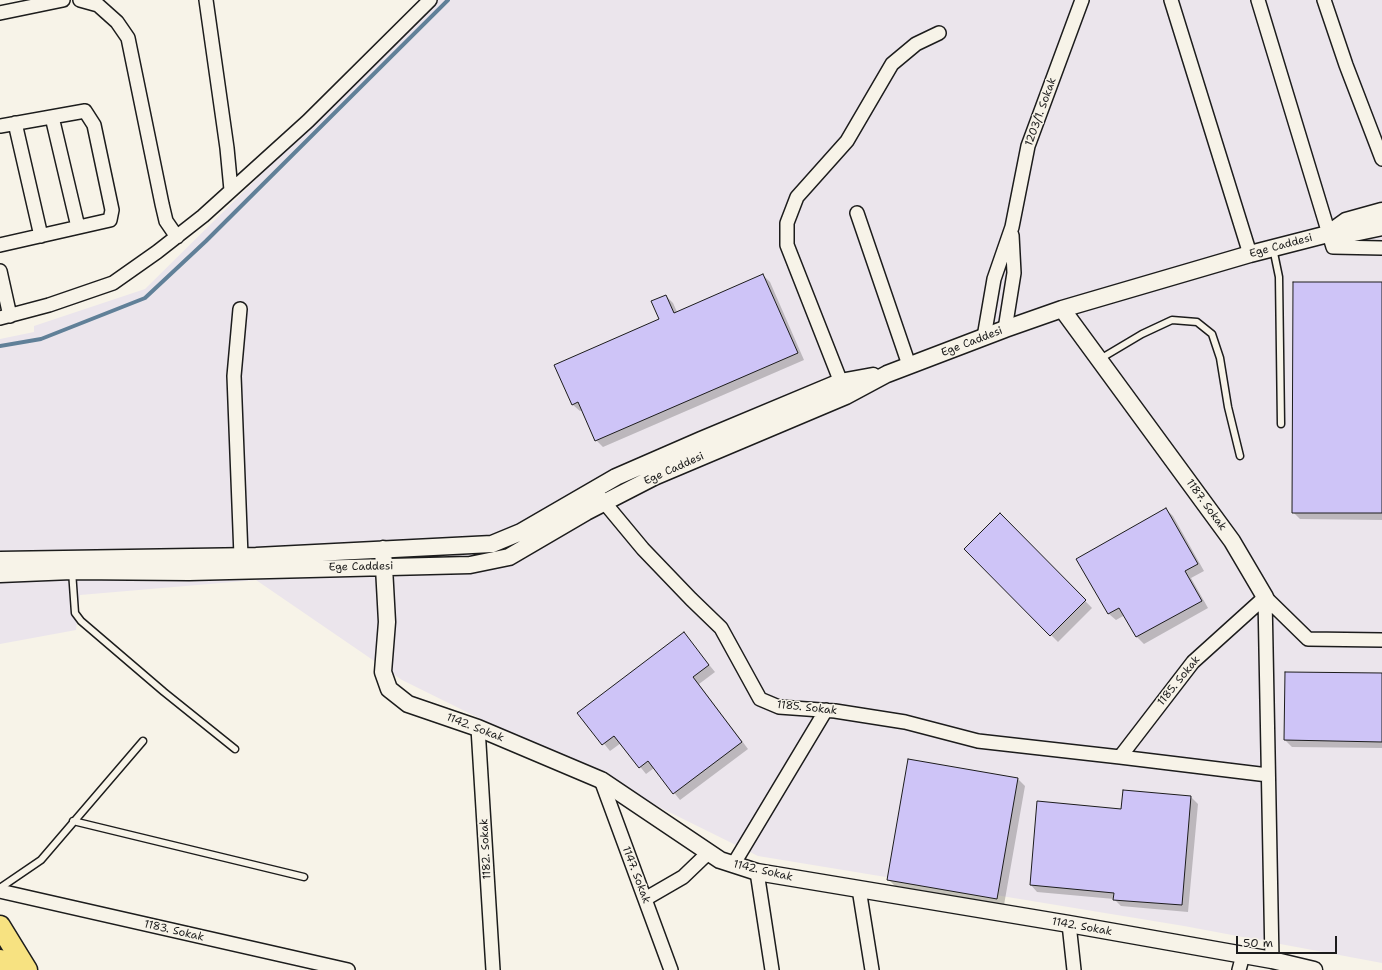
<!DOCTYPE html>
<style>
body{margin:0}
#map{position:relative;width:1382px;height:970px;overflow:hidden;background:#f7f3e8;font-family:"Shantell Sans",sans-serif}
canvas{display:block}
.scale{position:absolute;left:1236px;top:936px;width:101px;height:18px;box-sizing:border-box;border:2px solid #1c1c1c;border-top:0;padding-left:5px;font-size:12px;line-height:14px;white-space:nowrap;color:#1c1c1c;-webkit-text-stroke:3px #f7f3e8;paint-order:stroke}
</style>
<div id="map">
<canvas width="1382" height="970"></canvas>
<div class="scale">50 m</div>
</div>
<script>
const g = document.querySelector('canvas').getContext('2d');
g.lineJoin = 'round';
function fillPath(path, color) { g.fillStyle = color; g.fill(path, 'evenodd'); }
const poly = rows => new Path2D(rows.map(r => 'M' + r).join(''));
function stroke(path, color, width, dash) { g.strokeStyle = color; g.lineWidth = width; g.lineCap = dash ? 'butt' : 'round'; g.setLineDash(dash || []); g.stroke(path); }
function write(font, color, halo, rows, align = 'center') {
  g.font = font + ' "Shantell Sans",sans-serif'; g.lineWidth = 3; g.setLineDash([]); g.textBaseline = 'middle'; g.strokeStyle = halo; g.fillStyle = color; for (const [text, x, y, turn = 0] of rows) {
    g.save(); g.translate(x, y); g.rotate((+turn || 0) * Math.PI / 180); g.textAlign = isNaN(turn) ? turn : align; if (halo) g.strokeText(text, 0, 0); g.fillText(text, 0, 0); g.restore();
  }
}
fillPath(poly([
 [438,0,1382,0,1382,963,1184,926,758,856,402,680,256,580,80,595,76,630,0,644,0,339,34,332,34,326,145,289]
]), '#ebe5ec');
fillPath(poly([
 [763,275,770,282,804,360,603,447,596,440,583,410,580,411,573,405,555,365,660,319,666,296,673,303,677,312],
 [1382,283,1382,520,1300,519,1293,512],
 [1166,509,1173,516,1204,571,1191,578,1208,608,1144,644,1137,637,1125,615,1116,620,1109,614,1078,559],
 [1000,514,1092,608,1058,642,965,549],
 [684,634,715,672,699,684,748,749,680,800,654,768,646,774,621,743,610,751,579,713],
 [1382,674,1382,748,1292,747,1285,740],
 [1018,779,1025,786,1004,905,895,886,888,879],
 [1124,791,1191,797,1198,804,1188,912,1121,906,1114,899,1037,892,1031,885,1122,810]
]), '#0003');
stroke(poly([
 [0,346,41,339,145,298,206,241,448,0]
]), '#608098', 4);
const building = poly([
 [763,274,798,353,595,441,578,402,572,405,554,365,659,319,651,301,666,295,674,313,763,274],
 [1293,282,1382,282,1382,513,1292,513,1293,282],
 [1166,508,1198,564,1185,571,1202,601,1136,637,1119,608,1108,614,1076,559,1166,508],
 [1000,513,1086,600,1050,636,964,549,1000,513],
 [684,632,709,665,693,677,742,742,673,794,648,761,639,768,614,736,602,745,577,713,684,632],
 [1285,672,1382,673,1382,742,1284,740,1285,672],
 [908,759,1018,778,997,899,887,880,908,759],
 [1123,790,1191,796,1182,905,1113,900,1114,893,1030,885,1037,801,1121,809,1123,790]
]);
fillPath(building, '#cec4f7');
stroke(building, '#1c1c1c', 1);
const service = poly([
 [1273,248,1279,277,1281,424],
 [1100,359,1142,334,1172,320,1197,322,1212,334,1220,358,1228,407,1240,456],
 [72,571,75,613,81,621,164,692,235,749],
 [73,821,304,877],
 [0,888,41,860,143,741]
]);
const minor = poly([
 [80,0,98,5,117,22,128,38,162,204,166,221,177,237],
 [206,0,227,148,231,190],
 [1171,0,1250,254],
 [1258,0,1333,247,1382,248],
 [1324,0,1346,65,1382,159],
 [0,13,63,0],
 [52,117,78,227],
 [15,123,41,236],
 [0,126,85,111,94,125,112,210,110,220,0,245],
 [857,213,909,365],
 [0,271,10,316],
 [240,309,234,376,241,556],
 [0,318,49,305,113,283,157,252,203,216,308,121,430,0],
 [1005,329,1014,273,1012,235],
 [984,337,994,279,1012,227,1028,146,1082,0],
 [844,390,787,245,787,223,797,197,847,141,892,64,916,44,939,33],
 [594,490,643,549,691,599,721,628,760,699,779,707,835,711,905,722,978,741,1120,757,1193,662,1265,597],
 [1265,597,1272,960],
 [1265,597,1308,639,1382,640],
 [478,728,493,970],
 [1120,757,1268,775],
 [601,780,671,970],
 [733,865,826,710],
 [757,872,772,970],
 [859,889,872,970],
 [0,891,348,970],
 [645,899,683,877,708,853],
 [1069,924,1074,970],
 [1239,970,1243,955]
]);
const tertiary = poly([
 [1328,234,1346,221,1382,211],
 [1062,309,1232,541,1265,597],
 [383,549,387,622,383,672,389,689,408,704,478,728,601,780,720,860,757,872,1069,924,1272,960,1314,970],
 [0,560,256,556,492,544,521,532,616,477,701,440,840,382,873,376],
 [0,574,72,571,189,572,470,565,509,557,586,512,654,477,846,396,887,374,1005,329,1062,309,1250,254,1328,234,1354,233,1382,227]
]);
const primary = poly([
 [0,926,27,970],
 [0,960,6,970]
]);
stroke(service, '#1c1c1c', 9);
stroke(minor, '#1c1c1c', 16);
stroke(tertiary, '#1c1c1c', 19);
stroke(primary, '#1c1c1c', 23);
stroke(service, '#f7f3e8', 6);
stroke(minor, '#f7f3e8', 13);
stroke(tertiary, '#f7f3e8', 16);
stroke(primary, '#f7e281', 20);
write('11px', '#1c1c1c', '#f7f3e8', [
 ["1203/1. Sokak",1041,112,-70],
 ["Ege Caddesi",1281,246,-15],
 ["Ege Caddesi",972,342,-21],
 ["Ege Caddesi",674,469,-24],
 ["1187. Sokak",1206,505,54],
 ["Ege Caddesi",361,567,-1],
 ["1185. Sokak",1179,681,-51],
 ["1185. Sokak",807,708,6],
 ["1142. Sokak",475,728,21],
 ["1182. Sokak",486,849,-93],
 ["1142. Sokak",763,871,13],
 ["1147. Sokak",636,875,69],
 ["1142. Sokak",1082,927,10],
 ["1183. Sokak",174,931,13]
]);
</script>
